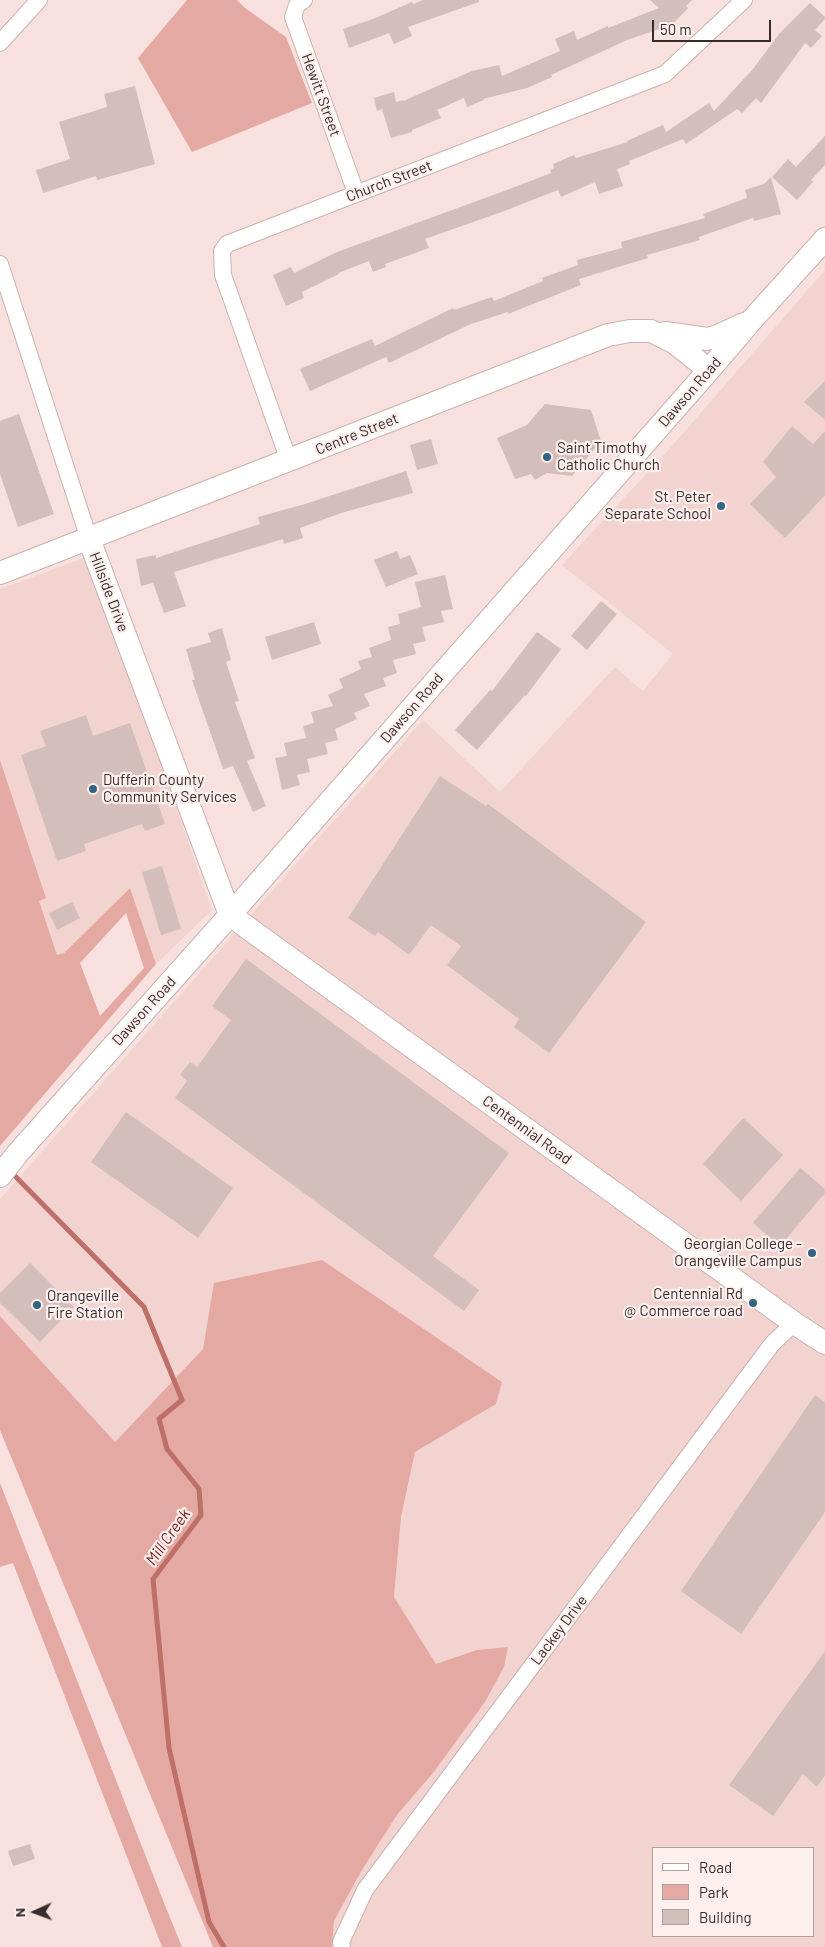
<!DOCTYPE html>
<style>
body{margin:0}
#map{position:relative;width:825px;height:1947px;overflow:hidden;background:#f7e0dd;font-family:Barlow,sans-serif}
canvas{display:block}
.legend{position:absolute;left:652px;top:1847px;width:162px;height:90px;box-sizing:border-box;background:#fef0ee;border:1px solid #aea2a0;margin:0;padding:6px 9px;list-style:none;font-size:15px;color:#362d2c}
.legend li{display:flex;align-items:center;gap:10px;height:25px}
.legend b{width:25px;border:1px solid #aea2a0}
.north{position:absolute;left:10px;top:1887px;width:50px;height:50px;-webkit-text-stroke:4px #fef0ee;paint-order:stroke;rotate:268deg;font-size:14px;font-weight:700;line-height:20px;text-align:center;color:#362d2c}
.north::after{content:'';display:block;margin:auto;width:18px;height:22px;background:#362d2c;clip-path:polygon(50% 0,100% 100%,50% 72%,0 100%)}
.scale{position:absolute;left:652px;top:20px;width:119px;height:22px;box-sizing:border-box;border:2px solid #362d2c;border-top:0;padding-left:6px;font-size:15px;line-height:18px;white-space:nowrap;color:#362d2c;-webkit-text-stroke:4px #fef0ee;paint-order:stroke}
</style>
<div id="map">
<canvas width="825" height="1947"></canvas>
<ul class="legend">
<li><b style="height:6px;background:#fff"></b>Road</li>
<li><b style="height:14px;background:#e4a9a3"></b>Park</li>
<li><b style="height:14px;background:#d4bebb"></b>Building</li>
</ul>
<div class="north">N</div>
<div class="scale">50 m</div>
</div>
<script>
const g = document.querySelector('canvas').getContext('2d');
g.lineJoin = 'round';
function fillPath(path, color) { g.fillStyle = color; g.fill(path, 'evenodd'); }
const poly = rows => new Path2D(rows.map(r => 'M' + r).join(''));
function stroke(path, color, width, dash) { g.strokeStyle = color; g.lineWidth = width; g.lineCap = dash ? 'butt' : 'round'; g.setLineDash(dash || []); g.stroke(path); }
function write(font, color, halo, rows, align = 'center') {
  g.font = font + ' Barlow,sans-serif'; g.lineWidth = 4.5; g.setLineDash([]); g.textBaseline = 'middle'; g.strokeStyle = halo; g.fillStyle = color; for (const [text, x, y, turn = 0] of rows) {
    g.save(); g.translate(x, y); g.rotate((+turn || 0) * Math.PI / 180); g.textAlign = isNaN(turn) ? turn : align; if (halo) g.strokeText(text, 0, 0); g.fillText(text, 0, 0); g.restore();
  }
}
fillPath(poly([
 [825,270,825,1947,332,1947,334,1921,362,1870,397,1815,433,1773,485,1702,504,1667,508,1647,477,1650,436,1665,394,1597,401,1517,415,1452,496,1404,502,1382,430,1334,215,1283,203,1349,115,1442,0,1316,0,1199,423,720,500,792,615,667,643,691,673,654,562,565,672,446],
 [654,1848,814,1848,814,1936,654,1936],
 [89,556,212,910,156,964,130,888,64,953,57,956,38,900,46,898,0,760,0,589]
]), '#f2d3d0');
fillPath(poly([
 [187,0,237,0,245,8,286,37,312,103,192,152,138,58],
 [0,760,46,898,39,901,57,955,64,953,130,888,156,964,0,1146],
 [126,913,144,968,100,1016,80,963],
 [322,1260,502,1382,496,1404,415,1452,401,1517,394,1597,436,1664,477,1650,508,1647,504,1667,485,1702,433,1773,397,1815,362,1870,334,1921,332,1947,213,1947,0,1430,0,1316,115,1442,203,1349,214,1283],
 [0,1483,164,1903,182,1947,162,1947,13,1563,0,1567]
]), '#e4a9a3');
stroke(poly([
 [10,1171,144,1307,182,1400,159,1419,167,1449,199,1489,201,1515,153,1579,169,1748,209,1922,224,1947]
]), '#bd6f68', 5);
fillPath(poly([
 [423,0,479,0,479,2,408,27,412,36,394,44,389,33,349,48,343,29,373,19,412,2,413,4],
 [650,0,692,0,686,6,688,8,666,31,662,28,627,40,551,75,552,77,527,88,483,99,484,100,467,107,464,98,437,110,441,118,412,130,412,132,391,138,382,109,377,111,374,98,394,92,396,102,403,100,403,101,472,71,499,65,502,76,560,51,555,39,574,31,577,40,608,26,608,28,659,8],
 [810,3,825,17,825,19,815,30,822,36,811,48,805,43,761,103,756,98,742,113,737,109,686,144,683,139,629,161,630,164,617,169,623,186,599,194,595,182,561,197,558,190,507,210,425,239,429,248,385,264,386,267,373,272,369,261,338,273,339,274,302,292,304,298,286,306,273,275,291,267,294,273,337,252,507,190,551,173,550,170,554,168,553,164,574,155,576,158,628,142,627,141,663,125,666,132,709,103,714,111,753,69,779,34],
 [135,86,155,164,97,180,96,176,43,193,36,170,70,159,59,122,107,107,104,94],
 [825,136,825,165,811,180,813,182,797,200,772,177,788,159,796,167],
 [771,177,781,214,754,221,753,218,699,237,700,240,647,255,648,258,579,279,581,285,508,314,508,312,471,324,389,363,386,357,310,391,300,369,372,339,375,346,453,308,454,310,492,297,494,301,543,281,542,278,578,265,577,260,622,248,621,242,705,218,703,214,747,198,745,190,764,184],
 [825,381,825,420,804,402],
 [545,404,591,410,601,441,572,476,547,473,535,480,531,474,515,479,497,438,527,425],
 [19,414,54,514,18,527,0,474,0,421],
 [792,426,813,444,825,431,825,495,785,538,750,504,776,477,763,462],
 [431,439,438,464,417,470,410,445],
 [406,471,413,493,341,513,300,528,303,538,284,544,283,539,174,572,186,606,164,613,153,583,141,586,136,559,156,555,156,558,260,524,258,517,305,504],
 [397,551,400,559,410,555,418,574,386,587,374,560],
 [445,575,453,609,441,611,444,622,422,627,426,641,413,644,416,654,393,660,397,673,383,678,386,686,364,694,370,706,354,713,357,719,335,729,338,740,325,743,328,754,307,759,310,772,297,775,300,785,282,790,275,758,287,756,284,743,306,738,303,726,314,723,311,712,333,706,328,695,343,688,339,679,361,669,358,661,372,657,369,648,391,640,388,627,400,624,398,614,421,607,415,582],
 [601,601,617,614,587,650,571,636],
 [314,622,321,644,272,660,265,637],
 [222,628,231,660,226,662,239,701,235,702,255,758,247,761,266,806,253,812,233,766,223,769,192,680,195,680,186,649,211,642,208,633],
 [537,632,561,649,526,696,525,695,477,750,455,730,490,690,492,691],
 [86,715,93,736,130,723,165,824,145,831,142,824,84,844,86,851,57,861,21,755,46,746,40,731],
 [440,776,486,806,488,804,646,922,549,1053,514,1027,519,1019,447,965,461,946,431,925,409,955,378,932,375,936,348,918],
 [162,866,181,929,161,935,142,872],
 [72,902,80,918,57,930,49,913],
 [246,959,509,1153,433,1256,479,1290,464,1311,175,1098,187,1081,180,1075,190,1062,197,1067,231,1020,212,1006],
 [126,1112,233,1188,198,1238,91,1162],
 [743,1118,783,1155,741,1201,703,1164],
 [800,1168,825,1189,825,1193,780,1246,753,1223],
 [30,1263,74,1307,40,1342,0,1303,0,1293],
 [815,1395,825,1402,825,1512,741,1634,681,1591],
 [825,1651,825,1775,817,1787,803,1774,773,1816,729,1785],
 [30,1844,35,1859,13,1866,8,1851]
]), '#d4bebb');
const street = poly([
 [304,0,297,5,293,17,356,193],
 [0,43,39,0],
 [0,264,89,539],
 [289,461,223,275,222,251,227,244,665,74,744,0],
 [342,1947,341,1942,365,1890,772,1344,794,1323]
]);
const secondary = poly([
 [665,333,707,339,718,336,744,324],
 [89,539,230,915],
 [0,573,608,335,630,331,651,331,675,343,709,370],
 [230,915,794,1323,825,1343],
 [0,1176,17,1154,230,915,709,370,750,322,825,239]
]);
stroke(street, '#c9b3b0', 18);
stroke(secondary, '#c9b3b0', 24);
stroke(street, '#fff', 16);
stroke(secondary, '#fff', 22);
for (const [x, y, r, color] of [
 [547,457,5,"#316582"],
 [721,506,5,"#316582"],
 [93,789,5,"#316582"],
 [812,1253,5,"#316582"],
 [753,1303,5,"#316582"],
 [37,1305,5,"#316582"]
]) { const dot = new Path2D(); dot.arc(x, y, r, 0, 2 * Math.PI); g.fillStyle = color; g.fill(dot); stroke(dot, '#fef0ee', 2); }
write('15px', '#362d2c', '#fef0ee', [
 ["Hewitt Street",321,95,70],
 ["Church Street",389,181,-21],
 ["Dawson Road",690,392,-49],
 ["Centre Street",357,434,-22],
 ["Hillside Drive",109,592,69],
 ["Dawson Road",412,708,-49],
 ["Dawson Road",144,1011,-48],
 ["Centennial Road",527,1130,36],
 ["Lackey Drive",559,1630,-53]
]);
write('15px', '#362d2c', '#fef0ee', [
 ["Saint Timothy",557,448],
 ["Catholic Church",557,465],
 ["St. Peter",711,497,"right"],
 ["Separate School",711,514,"right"],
 ["Dufferin County",103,780],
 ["Community Services",103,797],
 ["Georgian College -",802,1244,"right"],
 ["Orangeville Campus",802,1261,"right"],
 ["Centennial Rd",743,1294,"right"],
 ["@ Commerce road",743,1311,"right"],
 ["Orangeville",47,1296],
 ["Fire Station",47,1313]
], 'left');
write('italic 16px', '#7b1c1c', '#fef0ee', [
 ["Mill Creek",168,1537,-55]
]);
</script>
